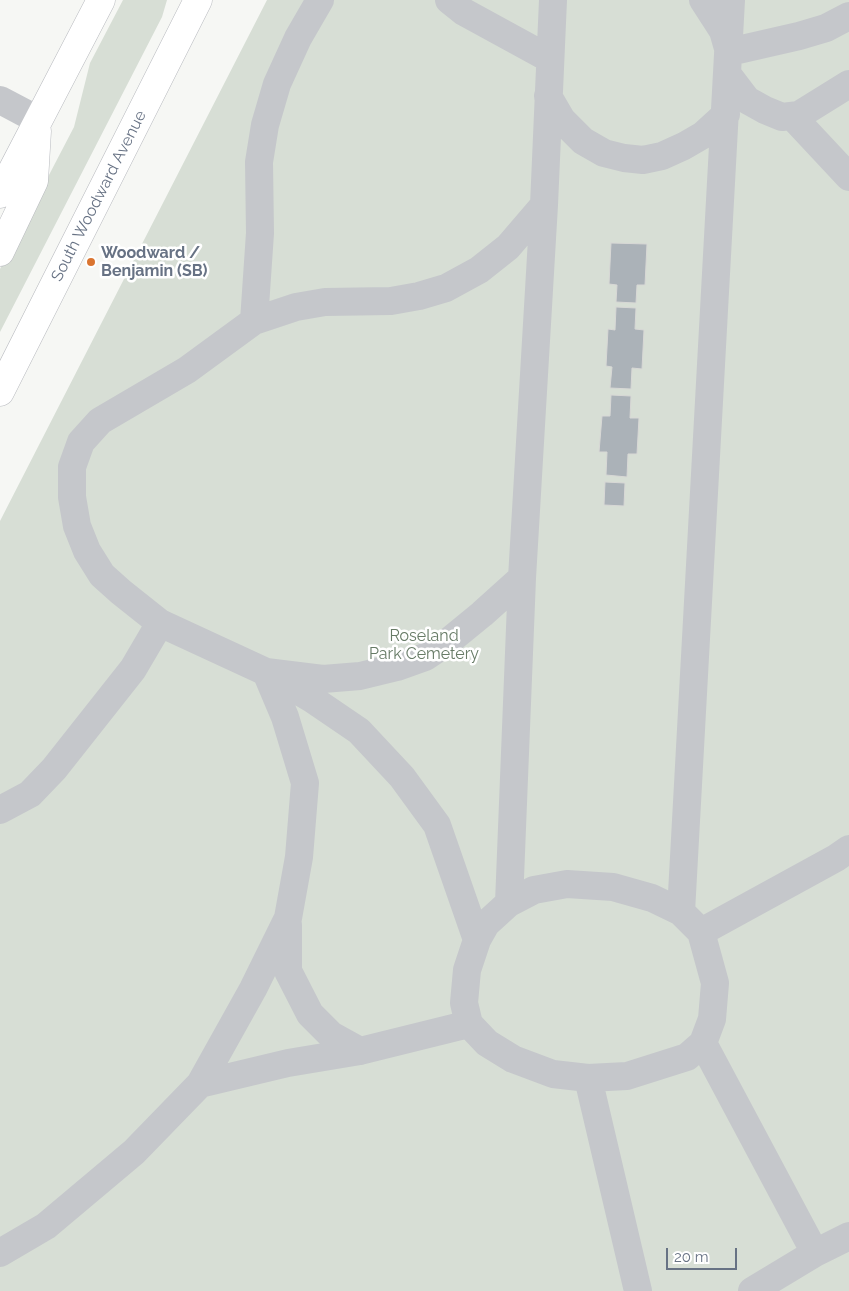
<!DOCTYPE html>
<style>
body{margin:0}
#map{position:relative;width:849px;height:1291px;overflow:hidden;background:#f6f7f4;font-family:Raleway,sans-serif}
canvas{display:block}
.scale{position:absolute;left:666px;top:1248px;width:71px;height:22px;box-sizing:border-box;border:2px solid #677284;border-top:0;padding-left:6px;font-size:15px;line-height:18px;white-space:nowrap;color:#677284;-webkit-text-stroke:4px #fff;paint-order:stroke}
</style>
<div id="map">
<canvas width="849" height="1291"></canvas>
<div class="scale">20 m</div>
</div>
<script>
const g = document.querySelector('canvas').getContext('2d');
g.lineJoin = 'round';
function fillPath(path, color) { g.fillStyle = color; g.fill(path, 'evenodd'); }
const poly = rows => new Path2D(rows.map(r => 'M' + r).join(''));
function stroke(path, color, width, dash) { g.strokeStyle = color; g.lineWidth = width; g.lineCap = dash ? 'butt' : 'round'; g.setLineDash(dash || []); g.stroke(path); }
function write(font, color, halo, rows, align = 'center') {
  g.font = font + ' Raleway,sans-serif'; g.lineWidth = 5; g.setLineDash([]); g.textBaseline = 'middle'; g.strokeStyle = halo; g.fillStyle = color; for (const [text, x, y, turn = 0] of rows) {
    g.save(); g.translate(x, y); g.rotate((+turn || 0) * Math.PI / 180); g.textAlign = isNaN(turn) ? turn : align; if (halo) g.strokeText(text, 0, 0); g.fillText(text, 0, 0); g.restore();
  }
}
fillPath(poly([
 [123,0,167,0,162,17,0,332,0,269,74,127,90,63],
 [267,0,849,0,849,1291,0,1291,0,521]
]), '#d7ded5');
const building = poly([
 [611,243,647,244,645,285,637,285,636,303,616,302,617,285,609,284,611,243],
 [616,307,636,308,635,329,644,330,642,369,632,368,631,389,610,388,612,367,606,366,608,329,615,330,616,307],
 [611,395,631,396,630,418,639,418,637,454,628,454,627,477,606,475,607,452,599,452,602,416,610,416,611,395],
 [605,482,625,483,624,506,604,505,605,482]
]);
fillPath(building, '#abb2b8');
stroke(building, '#d8d8d6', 1);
const major = poly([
 [0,194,101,0],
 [0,252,34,181,37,131],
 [0,392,198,0]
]);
stroke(major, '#b8babf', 29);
stroke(poly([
 [449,0,464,12,550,59],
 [703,0,723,31,729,52,799,36,826,28,849,16],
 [728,75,747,100,765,110,782,117,799,115,849,84],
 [548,96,562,120,583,141,604,153,624,158,643,160,662,156,684,146,703,135,726,114],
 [0,100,38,120],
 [792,116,849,177],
 [254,321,260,233,259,162,265,125,277,84,298,38,320,0],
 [0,810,30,794,54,769,133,669,160,623],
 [567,884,613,887,652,898,681,912,701,932,715,983,712,1019,703,1043,687,1057,627,1076,588,1078,553,1074,513,1059,487,1043,469,1024,464,1003,467,970,477,940,486,924,509,903,534,890,567,884],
 [509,903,522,578,544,205,553,0],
 [681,912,731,0],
 [288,925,288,971,310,1014,331,1035,360,1051],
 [701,932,836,858,849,849],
 [477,940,437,825,402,777,359,731,312,699,266,672,160,623,121,592,102,575,87,551,77,526,72,497,72,467,81,442,100,421,187,370,254,321,296,307,325,302,391,301,419,296,446,288,479,270,508,247,544,205],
 [703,1043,815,1253],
 [588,1078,638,1291],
 [200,1084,288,1063,360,1051,469,1024],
 [0,1253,46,1226,134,1152,200,1084,253,989,288,918,299,857,305,783,285,717,266,672,323,679,360,676,397,667,425,657,449,641,482,614,522,578],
 [752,1291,815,1253,849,1236]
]), '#c5c7cb', 28);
stroke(major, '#fff', 28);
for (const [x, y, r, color] of [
 [91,262,5,"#da7530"]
]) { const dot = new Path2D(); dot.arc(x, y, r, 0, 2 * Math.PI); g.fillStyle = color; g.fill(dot); stroke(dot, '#fff', 2); }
write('16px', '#677284', '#fff', [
 ["South Woodward Avenue",99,196,-63]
]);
write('bold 16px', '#677284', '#fff', [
 ["Woodward /",101,253],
 ["Benjamin (SB)",101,271]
], 'left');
write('16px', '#677b66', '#fff', [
 ["Roseland",424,636],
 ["Park Cemetery",424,654]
]);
</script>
